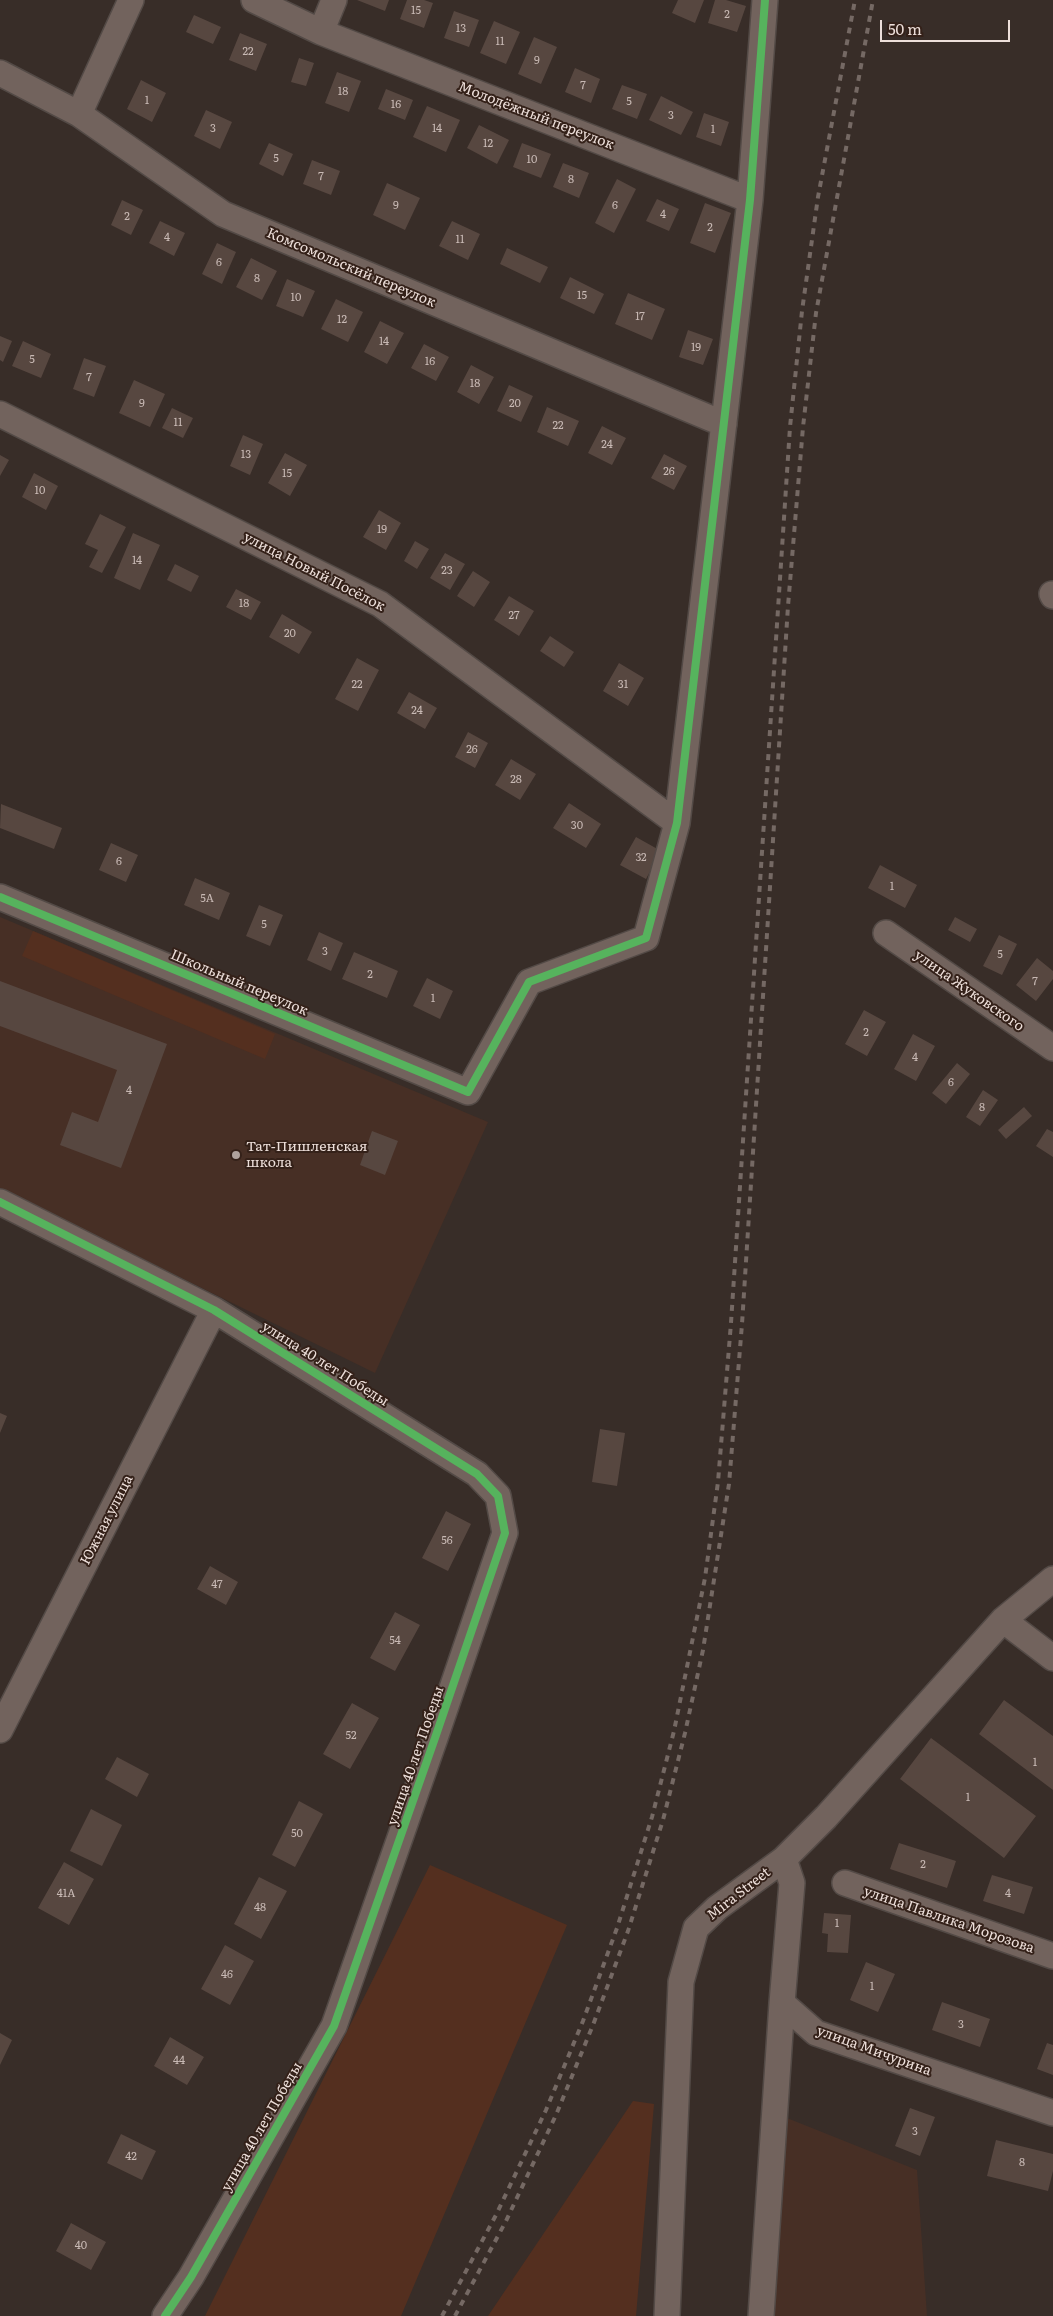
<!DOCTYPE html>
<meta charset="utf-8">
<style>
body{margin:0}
#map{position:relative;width:1053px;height:2316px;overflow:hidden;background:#382d28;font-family:Literata,serif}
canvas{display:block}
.scale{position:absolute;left:880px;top:20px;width:130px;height:22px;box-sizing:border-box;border:2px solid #eddfda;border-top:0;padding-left:6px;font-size:15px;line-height:18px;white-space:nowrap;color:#eddfda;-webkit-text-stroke:4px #342119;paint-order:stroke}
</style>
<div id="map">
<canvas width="1053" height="2316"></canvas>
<div class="scale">50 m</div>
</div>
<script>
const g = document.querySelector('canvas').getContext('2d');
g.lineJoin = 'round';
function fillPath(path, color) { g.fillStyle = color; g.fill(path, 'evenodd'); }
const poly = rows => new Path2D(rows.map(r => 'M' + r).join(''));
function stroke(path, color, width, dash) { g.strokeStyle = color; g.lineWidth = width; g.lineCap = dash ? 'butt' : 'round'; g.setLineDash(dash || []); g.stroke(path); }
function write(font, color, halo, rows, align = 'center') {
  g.font = font + ' Literata,serif'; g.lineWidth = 4; g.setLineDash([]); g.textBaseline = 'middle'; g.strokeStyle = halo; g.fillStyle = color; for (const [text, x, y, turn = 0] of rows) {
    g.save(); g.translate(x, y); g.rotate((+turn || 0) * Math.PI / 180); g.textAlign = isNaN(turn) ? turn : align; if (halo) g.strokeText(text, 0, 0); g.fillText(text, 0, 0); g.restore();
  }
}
fillPath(poly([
 [0,917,488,1122,375,1373,0,1189],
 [787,2118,917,2170,927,2316,771,2316]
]), '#472f25');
fillPath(poly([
 [33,931,275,1034,265,1059,22,956],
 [430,1865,567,1925,401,2316,205,2316],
 [633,2101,654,2104,636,2316,488,2316]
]), '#542f1f');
fillPath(poly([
 [357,0,389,0,385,11],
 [407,0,424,0,433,3,424,28,400,19],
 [678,0,704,0,695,23,672,13],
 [715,0,726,0,746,6,737,32,708,23],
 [454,11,479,20,469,47,444,38],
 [194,15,221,27,213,44,186,32],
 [494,21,520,32,506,64,480,53],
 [240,33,267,44,256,71,229,60],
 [534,37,557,47,541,84,518,74],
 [299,58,314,63,306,86,291,82],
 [575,68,600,79,591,103,565,92],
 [337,72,361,81,349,112,325,103],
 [141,80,166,93,152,122,127,109],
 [622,85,647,94,637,119,612,109],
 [386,89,413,100,405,120,378,109],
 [661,96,693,112,681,135,649,120],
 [427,106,460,120,446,152,413,137],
 [206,110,232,122,220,149,194,136],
 [704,113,729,122,721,146,696,137],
 [479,125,509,140,497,164,467,148],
 [269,143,293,154,283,176,259,164],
 [522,143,551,154,541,178,513,167],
 [312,160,340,171,331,195,303,184],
 [563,163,589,173,579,198,553,187],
 [617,179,636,189,614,233,595,223],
 [387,183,420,198,405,230,373,215],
 [657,199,679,209,669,231,646,221],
 [122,200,143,210,131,235,111,225],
 [705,203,731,213,715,253,690,243],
 [160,221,185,233,174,256,149,243],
 [452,221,480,234,468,260,439,246],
 [217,243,236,252,222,284,202,274],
 [507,248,548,267,540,283,500,264],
 [251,258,277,271,262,300,236,287],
 [570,277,604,294,594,314,560,298],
 [287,279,315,291,303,317,276,306],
 [628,293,665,309,652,340,615,324],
 [336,299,363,312,348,342,321,329],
 [380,321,404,333,387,364,364,352],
 [688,330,713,339,703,365,679,357],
 [0,336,12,341,3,362,0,360],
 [23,341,51,354,41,378,12,366],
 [424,344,449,357,436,381,411,368],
 [84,358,106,366,94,397,73,389],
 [471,365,494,377,479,404,457,392],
 [134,380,165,394,150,427,119,413],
 [509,385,533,396,521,422,497,411],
 [547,407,579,421,568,446,537,432],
 [172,408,193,418,183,438,162,428],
 [602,426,626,438,612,465,588,453],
 [243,435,263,444,250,475,230,466],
 [285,453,307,465,290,496,268,483],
 [664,454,687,466,674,490,651,478],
 [0,455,9,460,0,476],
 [34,473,58,486,46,510,22,497],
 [379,510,401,523,386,550,363,537],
 [100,514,126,527,102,573,89,567,98,550,85,544],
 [133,533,160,545,140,590,114,578],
 [415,541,429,549,417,569,404,561],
 [445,553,465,564,450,590,430,578],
 [175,564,199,576,191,592,167,580],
 [473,571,490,582,474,607,457,596],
 [236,589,261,602,251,620,226,607],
 [509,596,534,611,519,636,494,620],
 [282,614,312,632,299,654,269,637],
 [550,636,574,652,564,667,540,651],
 [357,658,379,670,358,711,335,699],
 [619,663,644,678,628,706,603,691],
 [409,692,437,708,425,729,397,713],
 [468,732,488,743,475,768,455,757],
 [511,759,536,774,520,800,495,785],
 [569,803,601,824,586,848,553,828],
 [1,804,62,828,54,849,0,828],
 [636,837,661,851,646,879,620,865],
 [111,843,138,855,126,882,99,870],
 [880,865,917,885,905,908,868,888],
 [195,878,230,893,219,920,184,905],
 [259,905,283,915,270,946,246,936],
 [955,917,977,929,970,942,948,930],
 [319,932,343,943,331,971,307,960],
 [999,935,1017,944,1002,975,983,966],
 [354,952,398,971,387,998,342,979],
 [1037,958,1053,971,1053,979,1036,1001,1016,985],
 [427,978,453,991,440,1019,413,1006],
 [0,981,167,1044,121,1168,60,1145,72,1112,98,1122,117,1070,0,1026],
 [864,1010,886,1022,867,1056,845,1044],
 [913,1034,935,1046,916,1081,894,1069],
 [957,1063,970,1074,946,1104,932,1093],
 [983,1090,998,1100,980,1126,966,1117],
 [1024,1107,1032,1116,1006,1139,998,1130],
 [1047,1129,1053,1132,1053,1157,1036,1146],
 [372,1131,398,1141,385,1175,360,1165],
 [0,1413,7,1416,0,1433],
 [600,1429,625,1433,617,1486,592,1482],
 [446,1511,471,1524,448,1571,422,1558],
 [210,1566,238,1582,226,1605,197,1589],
 [395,1612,420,1625,395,1671,370,1658],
 [1004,1700,1053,1736,1053,1790,979,1734],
 [352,1703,379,1718,350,1769,323,1754],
 [931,1738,1036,1816,1004,1858,900,1779],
 [117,1757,149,1774,137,1797,105,1779],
 [299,1801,323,1814,295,1867,272,1855],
 [91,1809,122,1825,102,1866,70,1851],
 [899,1843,956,1861,947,1888,890,1869],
 [64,1862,94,1879,69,1925,38,1908],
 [992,1875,1033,1887,1024,1914,983,1901],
 [259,1877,287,1891,261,1939,234,1924],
 [824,1913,851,1915,848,1953,827,1952,828,1934,822,1933],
 [225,1945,254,1961,230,2005,201,1989],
 [866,1962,895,1974,878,2012,850,2000],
 [942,2002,990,2019,980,2047,932,2030],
 [0,2033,12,2040,0,2065],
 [170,2037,204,2057,187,2085,154,2066],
 [1047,2043,1053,2045,1053,2075,1037,2069],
 [910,2108,935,2117,920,2156,895,2146],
 [121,2134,156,2151,142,2180,107,2163],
 [996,2140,1053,2154,1053,2171,1048,2191,987,2176],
 [71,2223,106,2242,91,2270,56,2251]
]), '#574740');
const minor = poly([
 [254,0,321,32,334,0],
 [321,32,750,200],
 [0,73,79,114,223,214,724,424],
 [79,114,131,0],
 [0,414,380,604,677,823],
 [1052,594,1053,596],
 [0,897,468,1092,529,982,646,938,677,823,750,200,765,0],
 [886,933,1053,1048],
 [0,1202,214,1310,477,1474,498,1496,505,1533,435,1738,334,2026,191,2277,165,2316],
 [1003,1620,1053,1658],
 [0,1730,214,1310],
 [784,1859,792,1883,782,2003,816,2033,1053,2113],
 [845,1883,1053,1956],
 [667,2316,681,1982,696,1928,717,1908,784,1859,826,1817,1003,1620,1053,1579],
 [761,2316,782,2003]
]);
stroke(minor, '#534a46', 28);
stroke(minor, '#72635d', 25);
stroke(poly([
 [442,2316,496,2215,546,2110,583,2021,617,1928,652,1817,674,1731,705,1578,718,1482,731,1323,790,427,802,311,818,197,855,0],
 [455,2316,506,2221,556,2115,593,2025,628,1931,663,1820,685,1733,703,1650,729,1484,742,1324,788,606,803,427,816,313,873,0]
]), '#756964', 4, [6, 6]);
stroke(poly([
 [0,897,468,1092,529,982,646,938,677,823,750,200,765,0],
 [0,1202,214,1310,477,1474,498,1496,505,1533,435,1738,334,2026,191,2277,165,2316]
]), '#56b35d', 8);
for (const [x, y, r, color] of [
 [236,1155,5,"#aea19c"]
]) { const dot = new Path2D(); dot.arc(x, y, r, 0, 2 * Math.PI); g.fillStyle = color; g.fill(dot); stroke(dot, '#342119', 2); }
write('11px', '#c8b9b4', null, [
 ["15",416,11],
 ["2",727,15],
 ["13",461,29],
 ["11",500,42],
 ["22",248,52],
 ["9",537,61],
 ["7",583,86],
 ["18",343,92],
 ["1",147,101],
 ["5",629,102],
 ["16",396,105],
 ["3",671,116],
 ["3",213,129],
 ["14",437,129],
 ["1",713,130],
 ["12",488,144],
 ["5",276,159],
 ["10",532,160],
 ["7",321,177],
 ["8",571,180],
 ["9",396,206],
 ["6",615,206],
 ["4",663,215],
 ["2",127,217],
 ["2",710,228],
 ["4",167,238],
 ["11",460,240],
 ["6",219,263],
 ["8",257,279],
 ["15",582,296],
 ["10",296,298],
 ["17",640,317],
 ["12",342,320],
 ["14",384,342],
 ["19",696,348],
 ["5",32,360],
 ["16",430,362],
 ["7",89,378],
 ["18",475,384],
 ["9",142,404],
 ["20",515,404],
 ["11",178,423],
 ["22",558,426],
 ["24",607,445],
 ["13",246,455],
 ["26",669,472],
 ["15",287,474],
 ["10",40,491],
 ["19",382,530],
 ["14",137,561],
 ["23",447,571],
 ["18",244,604],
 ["27",514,616],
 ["20",290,634],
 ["22",357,685],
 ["31",623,685],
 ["24",417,711],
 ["26",472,750],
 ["28",516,780],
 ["30",577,826],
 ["32",641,858],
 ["6",119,862],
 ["1",892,887],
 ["5А",207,899],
 ["5",264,925],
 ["3",325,952],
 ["5",1000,955],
 ["2",370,975],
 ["7",1035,982],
 ["1",433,999],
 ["2",866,1033],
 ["4",915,1058],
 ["6",951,1083],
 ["4",129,1091],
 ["8",982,1108],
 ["56",447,1541],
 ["47",217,1585],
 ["54",395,1641],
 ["52",351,1736],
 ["1",1035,1763],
 ["1",968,1798],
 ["50",297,1834],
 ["2",923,1865],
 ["41А",66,1894],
 ["4",1008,1894],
 ["48",260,1908],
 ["1",837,1924],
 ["46",227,1975],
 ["1",872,1987],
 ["3",961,2025],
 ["44",179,2061],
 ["3",915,2132],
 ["42",131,2157],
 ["8",1022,2163],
 ["40",81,2246]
]);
write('14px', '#eddfda', '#342119', [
 ["Молодёжный переулок",536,116,21],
 ["Комсомольский переулок",351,268,23],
 ["улица Новый Посёлок",314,572,27],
 ["Школьный переулок",239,983,23],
 ["улица Жуковского",969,991,35],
 ["улица 40 лет Победы",325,1364,32],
 ["Южная улица",107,1520,-63],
 ["улица 40 лет Победы",416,1756,-71],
 ["Mira Street",739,1894,-38],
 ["улица Павлика Морозова",949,1920,19],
 ["улица Мичурина",874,2051,20],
 ["улица 40 лет Победы",262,2127,-60]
]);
write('14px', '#eddfda', '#342119', [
 ["Тат-Пишленская",246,1147],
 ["школа",246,1163]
], 'left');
</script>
